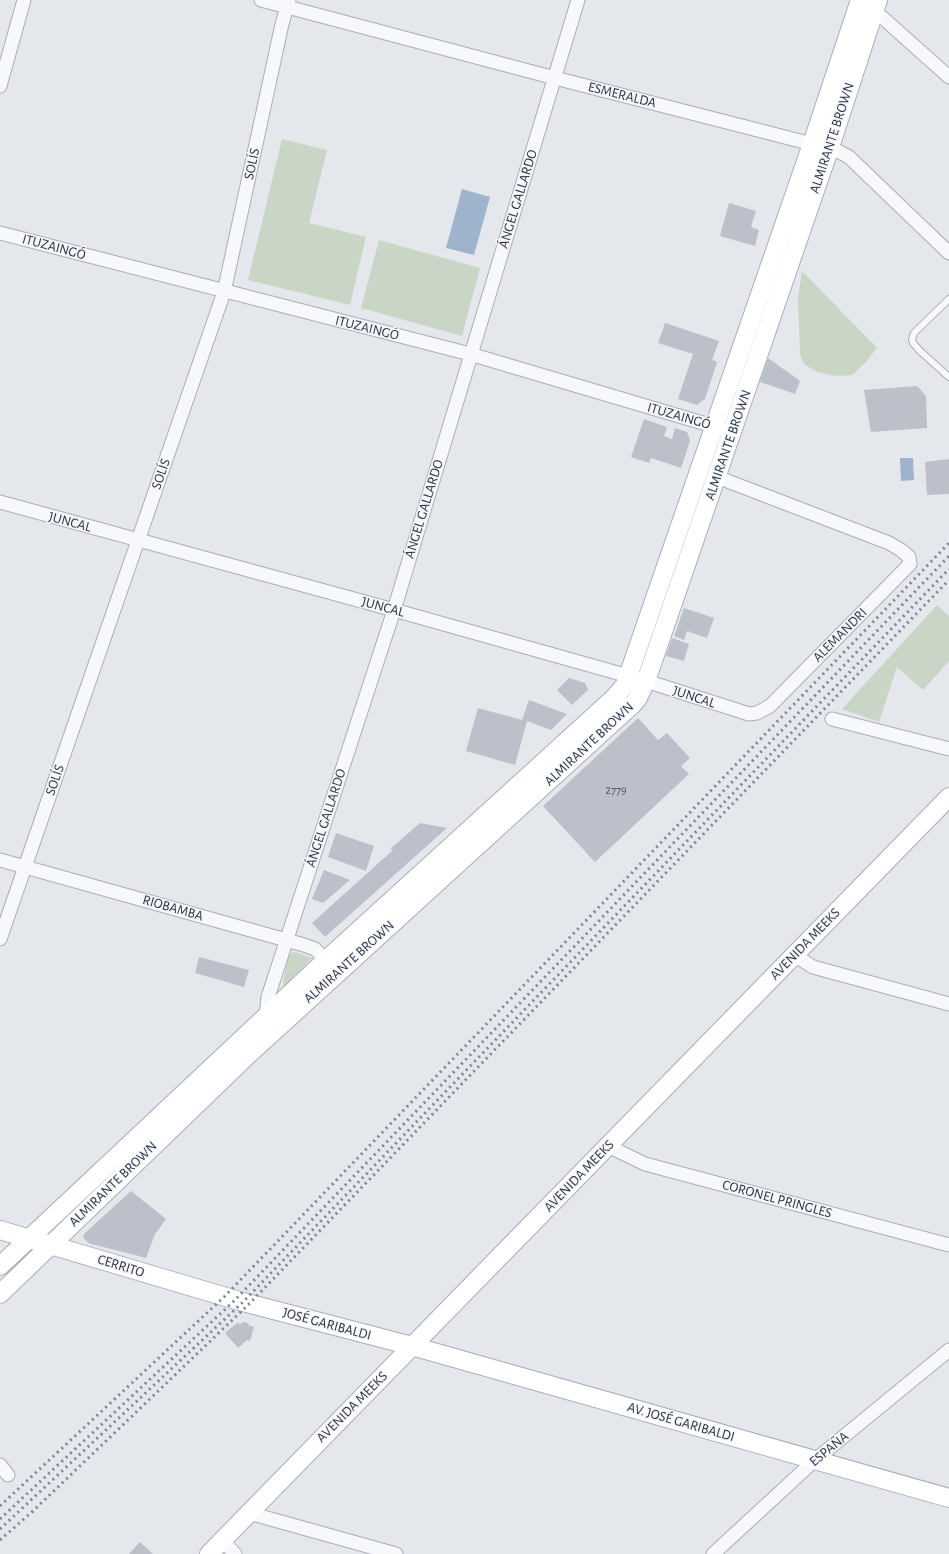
<!DOCTYPE html>
<meta charset="utf-8">
<style>
body{margin:0}
canvas{display:block;background:#e4e7ec}
</style>
<canvas width="949" height="1554"></canvas>
<script>
const g = document.querySelector('canvas').getContext('2d');
g.lineJoin = 'round';
function fillPath(path, color) { g.fillStyle = color; g.fill(path, 'evenodd'); }
const poly = rows => new Path2D(rows.map(r => 'M' + r).join(''));
function stroke(path, color, width, dash) { g.strokeStyle = color; g.lineWidth = width; g.lineCap = dash ? 'butt' : 'round'; g.setLineDash(dash || []); g.stroke(path); }
function write(font, color, halo, rows, align = 'center') {
  g.font = font + ' "Alegreya Sans",sans-serif'; g.lineWidth = 3; g.setLineDash([]); g.textBaseline = 'middle'; g.strokeStyle = halo; g.fillStyle = color; for (const [text, x, y, turn = 0] of rows) {
    g.save(); g.translate(x, y); g.rotate((+turn || 0) * Math.PI / 180); g.textAlign = isNaN(turn) ? turn : align; if (halo) g.strokeText(text, 0, 0); g.fillText(text, 0, 0); g.restore();
  }
}
fillPath(poly([
 [282,139,327,150,309,223,366,237,350,305,248,280],
 [379,240,480,268,462,336,361,308],
 [802,271,877,348,866,362,852,375,837,376,817,372,804,364,800,354,798,298],
 [937,605,949,616,949,661,923,690,897,667,879,722,842,709],
 [295,952,312,958,284,987,283,981,288,957,291,953]
]), '#c9d6c5');
fillPath(poly([
 [462,189,490,197,474,255,446,248],
 [900,458,913,458,914,480,901,481]
]), '#9fb4cc');
fillPath(poly([
 [729,203,756,211,751,227,759,230,755,246,720,236],
 [665,323,719,341,712,360,717,362,705,399,697,405,678,399,693,354,658,343],
 [768,358,800,381,795,394,760,382],
 [917,386,926,396,927,428,871,432,864,390],
 [644,419,667,427,664,436,672,439,675,428,687,432,690,441,681,468,651,458,649,463,631,457],
 [949,459,949,494,927,495,925,462],
 [684,608,714,618,707,638,687,631,684,640,674,636],
 [672,638,689,644,684,661,666,656],
 [569,678,585,683,588,690,572,705,557,690],
 [529,700,567,714,551,730,527,721,515,765,466,751,478,708,522,720],
 [638,718,658,740,667,733,690,758,681,766,689,774,595,862,543,806],
 [420,823,447,828,325,937,312,923,393,850,390,849],
 [336,833,374,846,366,871,328,857],
 [324,870,350,880,323,903,312,899],
 [199,957,249,970,244,987,195,973],
 [131,1191,166,1219,155,1234,146,1258,88,1243,83,1237,85,1233],
 [242,1322,249,1323,248,1325,254,1327,250,1341,247,1340,238,1348,225,1333,237,1323,242,1324],
 [140,1542,153,1554,129,1554]
]), '#bbc0ca');
const lane = poly([
 [949,299,914,333,912,339,913,343,920,351,949,377]
]);
const street = poly([
 [261,0,555,78,812,144,830,147,849,157,949,253],
 [874,10,949,77],
 [0,86,24,0],
 [0,233,470,354,723,429],
 [0,502,394,610,646,681,749,714,757,713,770,706,910,564,909,557,901,550,889,543,717,477],
 [832,719,949,749],
 [0,860,304,945,315,949,331,965],
 [0,939,224,292,282,24,289,0],
 [794,955,813,967,949,1004],
 [266,1017,268,997,394,610,578,0],
 [608,1146,645,1164,949,1245],
 [0,1465,8,1475],
 [249,1513,396,1554],
 [222,1540,235,1554],
 [713,1554,815,1460,949,1350]
]);
const secondary = poly([
 [0,1230,243,1302,412,1346,949,1498],
 [0,1266,326,960,614,698,625,685,812,144,860,0],
 [0,1294,250,1053,633,704,638,698,646,681,830,147,878,0],
 [209,1554,949,797]
]);
stroke(lane, '#a9aeb7', 8);
stroke(street, '#a9aeb7', 15);
stroke(secondary, '#a9aeb7', 20);
stroke(lane, '#f7f8fa', 6);
stroke(street, '#f7f8fa', 13);
stroke(secondary, '#fff', 18);
stroke(poly([
 [0,1506,224,1297,949,543],
 [0,1519,235,1300,949,556],
 [0,1529,243,1302,949,569],
 [0,1540,33,1511,249,1304,949,580]
]), '#7d8696', 3, [2, 4]);
write('12px', '#4f5766', null, [
 ["2779",616,790]
]);
write('14px', '#2b3445', '#f4f6f9', [
 ["ESMERALDA",622,95,14],
 ["ALMIRANTE BROWN",832,138,-72],
 ["SOLÍS",252,164,-78],
 ["ÁNGEL GALLARDO",518,199,-73],
 ["ITUZAINGÓ",54,247,15],
 ["ITUZAINGÓ",367,328,14],
 ["ITUZAINGÓ",679,416,16],
 ["ALMIRANTE BROWN",728,445,-71],
 ["SOLÍS",161,474,-71],
 ["ÁNGEL GALLARDO",424,509,-73],
 ["JUNCAL",70,522,15],
 ["JUNCAL",383,607,15],
 ["ALEMANDRI",840,635,-45],
 ["JUNCAL",694,697,18],
 ["ALMIRANTE BROWN",589,744,-43],
 ["SOLÍS",55,780,-71],
 ["ÁNGEL GALLARDO",326,818,-72],
 ["RIOBAMBA",173,908,16],
 ["AVENIDA MEEKS",805,944,-46],
 ["ALMIRANTE BROWN",349,962,-42],
 ["AVENIDA MEEKS",579,1176,-46],
 ["ALMIRANTE BROWN",113,1184,-44],
 ["CORONEL PRINGLES",777,1199,15],
 ["CERRITO",121,1266,17],
 ["JOSÉ GARIBALDI",327,1324,15],
 ["AVENIDA MEEKS",352,1407,-45],
 ["AV. JOSÉ GARIBALDI",681,1422,16],
 ["ESPAÑA",829,1449,-39]
]);
</script>
